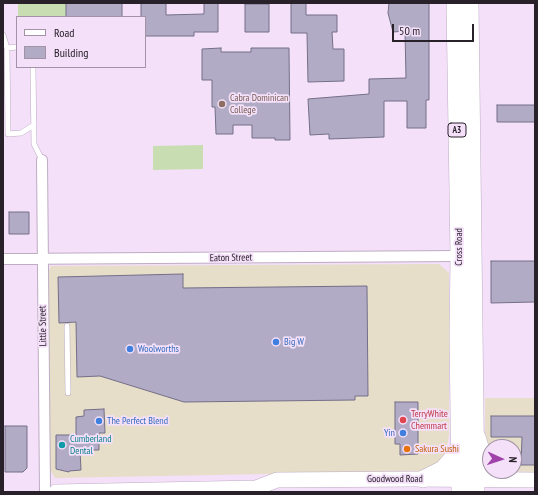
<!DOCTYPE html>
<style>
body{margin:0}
#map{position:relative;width:538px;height:495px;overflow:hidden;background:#f4e0f9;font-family:"PT Sans Narrow",sans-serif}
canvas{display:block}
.frame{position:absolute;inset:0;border:4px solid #28212a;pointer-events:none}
.legend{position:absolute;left:16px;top:16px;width:130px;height:52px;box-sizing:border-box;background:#f4e0f9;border:1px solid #a294a6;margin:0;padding:5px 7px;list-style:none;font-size:12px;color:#28212a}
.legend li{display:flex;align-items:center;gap:8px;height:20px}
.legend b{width:20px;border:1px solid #a294a6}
.north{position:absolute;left:482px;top:439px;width:40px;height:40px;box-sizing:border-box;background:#f4e0f9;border:1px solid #a294a6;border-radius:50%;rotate:93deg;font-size:11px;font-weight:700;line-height:16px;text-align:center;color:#28212a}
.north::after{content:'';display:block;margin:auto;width:14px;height:18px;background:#a142ab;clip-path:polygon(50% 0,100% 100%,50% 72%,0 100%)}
.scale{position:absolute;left:392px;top:24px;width:82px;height:18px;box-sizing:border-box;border:2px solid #28212a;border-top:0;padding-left:5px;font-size:12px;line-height:14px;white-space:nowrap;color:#28212a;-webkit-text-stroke:3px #f4e0f9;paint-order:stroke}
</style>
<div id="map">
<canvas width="538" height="495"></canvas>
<div class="frame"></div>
<ul class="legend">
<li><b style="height:5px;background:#fff"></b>Road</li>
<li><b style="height:11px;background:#b1abc6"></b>Building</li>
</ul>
<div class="north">N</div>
<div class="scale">50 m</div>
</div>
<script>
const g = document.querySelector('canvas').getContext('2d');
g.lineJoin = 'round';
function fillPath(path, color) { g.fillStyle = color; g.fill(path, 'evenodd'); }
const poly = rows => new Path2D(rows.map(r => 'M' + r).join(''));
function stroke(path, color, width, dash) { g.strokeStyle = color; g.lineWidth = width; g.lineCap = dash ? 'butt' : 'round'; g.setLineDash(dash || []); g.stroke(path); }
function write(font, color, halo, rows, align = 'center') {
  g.font = font + ' "PT Sans Narrow",sans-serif'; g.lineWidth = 3.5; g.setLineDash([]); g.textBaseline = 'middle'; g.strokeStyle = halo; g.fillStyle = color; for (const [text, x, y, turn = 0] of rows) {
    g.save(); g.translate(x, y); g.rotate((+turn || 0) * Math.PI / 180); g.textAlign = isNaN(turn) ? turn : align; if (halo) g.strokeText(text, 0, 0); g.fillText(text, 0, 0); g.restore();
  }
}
fillPath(poly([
 [439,264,449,273,449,436,446,452,438,464,423,471,55,478,50,470,46,277,51,266],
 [485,398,535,398,535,472,503,471,514,471,514,447,490,447,490,453,485,438]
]), '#e6dec8');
fillPath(poly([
 [18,3,68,3,68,16,18,16],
 [203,145,203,169,153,170,153,146]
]), '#c8ddb2');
const building = poly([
 [66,3,122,3,122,17,66,17,66,3],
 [141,3,166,3,166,15,204,14,204,3,218,3,218,32,194,32,194,36,145,36,145,17,141,17,141,3],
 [291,3,306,3,306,15,337,15,337,32,332,32,333,49,344,49,344,81,308,82,307,33,291,33,291,3],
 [389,3,429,3,429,100,426,100,426,128,407,128,407,101,384,101,384,137,329,139,329,134,310,135,308,99,369,94,369,79,406,78,405,31,393,32,388,13,389,3],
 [245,4,269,4,269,32,245,32,245,4],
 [221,48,221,52,251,52,251,48,289,48,290,140,275,140,275,138,252,138,252,125,233,125,233,134,216,134,215,107,212,107,212,80,202,80,202,49,221,48],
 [497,105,535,105,535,122,497,122,497,105],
 [9,212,29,212,29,234,9,234,9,212],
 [491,261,535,261,535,302,491,303,491,261],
 [183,274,183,288,367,286,368,396,355,396,355,400,184,402,100,376,77,377,76,322,59,323,58,277,183,274],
 [395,402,418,402,418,454,400,455,400,444,395,444,395,402],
 [104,409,105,433,99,433,99,450,80,450,81,470,69,471,69,472,56,469,56,435,76,435,76,417,84,416,84,410,104,409],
 [491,416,535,416,535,465,521,465,522,437,491,437,491,416],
 [5,426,27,426,27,468,23,472,5,472,5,426]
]);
fillPath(building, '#b1abc6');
stroke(building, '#746f88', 1);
const service = poly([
 [3,35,7,48,17,47],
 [7,48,8,134,21,133,34,125],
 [33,67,34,144,42,160],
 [67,326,68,393]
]);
const minor = poly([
 [42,160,45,492],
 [3,259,459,256]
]);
const secondary = poly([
 [478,437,484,457,490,469],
 [56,492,256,488,277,480,414,479,535,480]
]);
const trunk = poly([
 [455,3,459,256,458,336,460,492],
 [470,3,476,492],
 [423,479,443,469,455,455,460,445]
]);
stroke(service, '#beacc3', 6);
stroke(minor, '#beacc3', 12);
stroke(secondary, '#beacc3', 16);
stroke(trunk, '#beacc3', 18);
stroke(service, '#fff', 5);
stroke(minor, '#fff', 10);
stroke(secondary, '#fff', 15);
stroke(trunk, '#fff', 17);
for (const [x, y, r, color] of [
 [222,104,4,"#8d6e63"],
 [276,342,4,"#3f7fe0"],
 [130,349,4,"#3f7fe0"],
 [403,420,4,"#e0444e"],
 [99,421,4,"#3f7fe0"],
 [403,433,4,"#3f7fe0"],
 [62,445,4,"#0f9aa8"],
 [407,449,4,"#e8710a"]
]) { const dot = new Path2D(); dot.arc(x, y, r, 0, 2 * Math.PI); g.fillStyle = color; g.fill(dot); stroke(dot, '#f4e0f9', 1.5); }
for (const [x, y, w] of [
 [457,130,18]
]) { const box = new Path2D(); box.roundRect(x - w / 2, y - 7, w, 14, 3); g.fillStyle = '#f4e0f9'; g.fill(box); stroke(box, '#28212a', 1); }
write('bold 9px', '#28212a', null, [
 ["A3",457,130]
]);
write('10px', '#785e54', '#f4e0f9', [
 ["Cabra Dominican",230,98],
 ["College",230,110]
], 'left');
write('10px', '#28212a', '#f4e0f9', [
 ["Cross Road",459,247,-90],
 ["Eaton Street",231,258,-1],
 ["Little Street",43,326,-91],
 ["Goodwood Road",395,479]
]);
write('10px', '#366cbe', '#f4e0f9', [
 ["Big W",284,342],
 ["Woolworths",138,349],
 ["The Perfect Blend",107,421],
 ["Yin",395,433,"right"]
], 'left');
write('10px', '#be3a42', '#f4e0f9', [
 ["TerryWhite",411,414],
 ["Chemmart",411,426]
], 'left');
write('10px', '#0d838f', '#f4e0f9', [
 ["Cumberland",70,439],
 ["Dental",70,451]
], 'left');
write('10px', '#c56008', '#f4e0f9', [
 ["Sakura Sushi",415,449]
], 'left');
</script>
